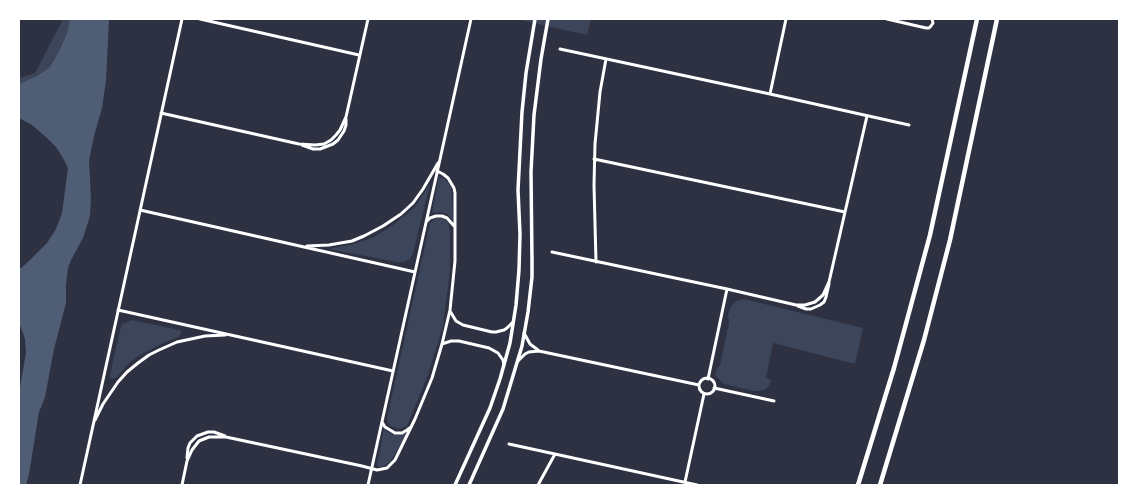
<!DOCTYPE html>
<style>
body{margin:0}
#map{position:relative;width:1138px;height:504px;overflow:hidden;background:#2d3142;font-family:Inter,sans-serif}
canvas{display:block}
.frame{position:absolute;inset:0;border:20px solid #fff;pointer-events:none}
</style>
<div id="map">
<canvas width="1138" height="504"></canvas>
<div class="frame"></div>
</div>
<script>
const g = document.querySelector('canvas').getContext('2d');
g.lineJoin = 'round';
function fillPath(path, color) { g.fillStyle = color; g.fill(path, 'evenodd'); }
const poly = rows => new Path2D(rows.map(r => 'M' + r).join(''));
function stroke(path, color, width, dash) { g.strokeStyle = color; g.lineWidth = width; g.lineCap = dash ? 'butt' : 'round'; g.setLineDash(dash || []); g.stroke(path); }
fillPath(poly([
 [63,19,70,19,67,33,59,51,50,67,37,76,19,84,19,78,35,73],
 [516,19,591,19,587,35],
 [439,177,445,179,451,187,453,220,447,214,440,212,432,213],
 [430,184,413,254,410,259,404,262,397,262,329,249,354,244,374,237,393,225,414,208],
 [436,218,443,218,448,222,450,232,450,271,443,326,428,375,407,426,399,429,390,426,388,423,387,418,430,223],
 [744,299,863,328,855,364,773,343,766,378,771,380,770,384,766,389,760,391,754,391,724,384,715,375,716,371,720,365,729,323,728,315,731,306,736,301],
 [132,320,175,329,181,331,181,334,178,337,163,343,138,356,128,364,117,377,113,379,110,378,110,375,120,330,122,324],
 [384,428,387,432,392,434,400,435,407,433,390,462,382,467,377,466]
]), '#3c4559');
fillPath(poly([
 [70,19,109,19,106,81,102,108,94,136,89,161,91,199,90,216,83,238,71,260,68,268,66,285,66,303,54,349,45,397,39,412,29,474,26,485,19,485,19,393,26,353,25,339,19,322,19,270,29,261,47,243,56,229,62,213,68,168,63,158,56,147,47,138,32,125,19,118,19,84,37,76,50,67,59,51,67,33]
]), '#4f5d75');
stroke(poly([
 [200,19,359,55],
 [887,19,926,28,929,28,931,26,933,23,932,19],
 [560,49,770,94,909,125],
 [770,94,786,19],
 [161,113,299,144,315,145,324,144,331,140,336,135,340,130,346,117,368,19],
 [302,145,313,149,320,149,333,144,338,140,344,131,346,125,346,119],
 [594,159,845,212],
 [140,210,415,272],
 [426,222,430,218,436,216,442,216,447,218,455,227],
 [307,246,329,245,352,241,364,236,383,226,401,214,413,203,423,189,438,163],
 [552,252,727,289,796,305,805,305,815,302,823,295,829,282,867,116],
 [596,262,594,185,595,144,600,92,606,59],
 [798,306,806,309,811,309,820,305,824,302,826,297,829,284],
 [118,310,393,371],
 [450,311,456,321,463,325,492,332,496,332,504,330,507,328,513,322],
 [524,333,530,344,538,350],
 [442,344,451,341,459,341,489,348,498,353,503,360,504,365],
 [518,361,525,354,529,352,539,351,699,385],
 '699 386a8 8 0 1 1 16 0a8 8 0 1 1-16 0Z',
 [708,379,727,289],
 [714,388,774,401],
 [95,420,103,404,118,382,127,372,138,363,149,355,159,350,177,342,205,336,225,335],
 [382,422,385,427,395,433,402,433,407,430,411,427],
 [509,444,697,485],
 [187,458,188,448,190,443,197,436,208,432,214,432,225,436],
 [685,482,704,394],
 [80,485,182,19],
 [182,485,187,461,192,450,199,441,209,437,226,437,362,466,377,470,387,468,395,460,415,419,432,378,442,344,450,310,455,261,455,193,454,188,448,178,443,174,437,171],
 [368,485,471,19],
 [538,485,555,454]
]), '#fff', 3);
stroke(poly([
 [455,485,490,408,500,379,510,343,516,305,519,270,520,234,518,190,522,112,526,73,535,19],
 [469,485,503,409,522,346,528,312,532,277,532,260,531,172,534,115,541,59,548,19]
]), '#fff', 3.5);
stroke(poly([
 [858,485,894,368,930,235,977,19],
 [880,485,924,340,950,240,997,19]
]), '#fff', 4.5);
</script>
